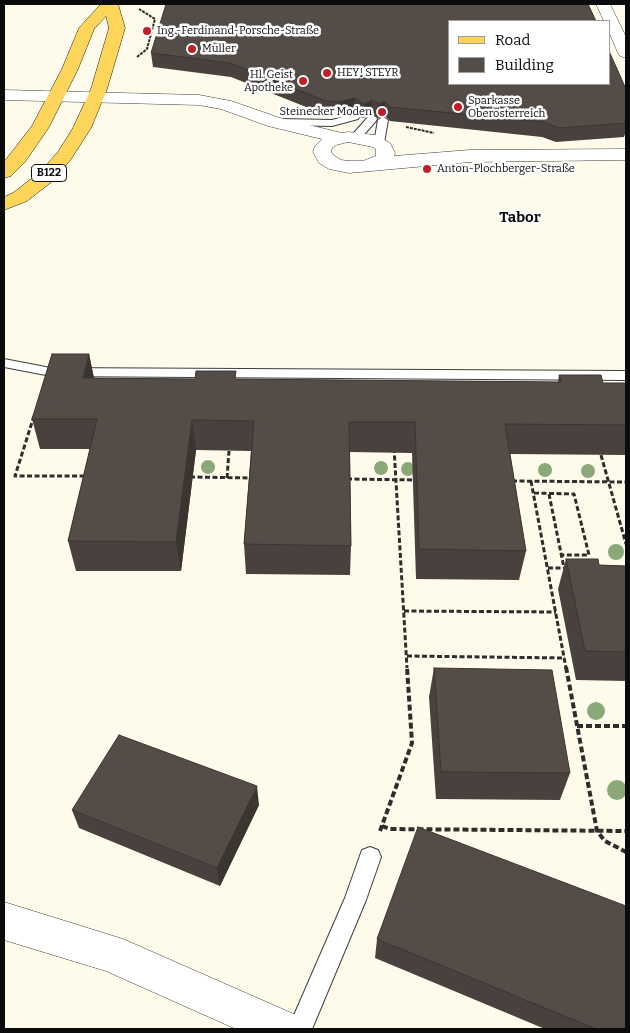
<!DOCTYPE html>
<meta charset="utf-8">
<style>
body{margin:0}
#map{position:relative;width:630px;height:1033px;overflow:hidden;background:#fffbea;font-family:Bitter,serif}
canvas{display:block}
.frame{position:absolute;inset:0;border:5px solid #0b0b0b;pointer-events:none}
.legend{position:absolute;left:448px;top:20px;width:162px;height:65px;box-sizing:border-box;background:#fff;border:1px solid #9d9d9d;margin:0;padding:6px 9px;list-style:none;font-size:15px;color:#0b0b0b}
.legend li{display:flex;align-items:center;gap:10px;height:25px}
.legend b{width:25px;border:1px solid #9d9d9d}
</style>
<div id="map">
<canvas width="630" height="1033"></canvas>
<div class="frame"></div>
<ul class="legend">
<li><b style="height:6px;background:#fdd55b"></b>Road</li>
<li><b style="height:14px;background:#544c47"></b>Building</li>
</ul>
</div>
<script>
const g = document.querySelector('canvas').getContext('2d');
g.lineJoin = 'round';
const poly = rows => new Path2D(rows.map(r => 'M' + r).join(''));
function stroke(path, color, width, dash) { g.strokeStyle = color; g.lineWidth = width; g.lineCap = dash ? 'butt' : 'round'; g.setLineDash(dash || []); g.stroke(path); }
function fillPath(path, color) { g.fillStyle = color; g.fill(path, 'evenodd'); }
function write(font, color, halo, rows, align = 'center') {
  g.font = font + ' Bitter,serif'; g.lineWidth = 5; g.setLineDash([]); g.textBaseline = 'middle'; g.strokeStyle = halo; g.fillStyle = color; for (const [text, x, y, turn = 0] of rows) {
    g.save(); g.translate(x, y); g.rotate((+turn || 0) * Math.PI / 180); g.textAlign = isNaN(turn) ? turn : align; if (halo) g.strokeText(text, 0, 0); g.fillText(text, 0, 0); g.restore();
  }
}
const service = poly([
 [354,114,359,117,358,119,332,126,280,125,275,122,280,119,332,120,354,114],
 [372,116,376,117,377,119,376,121,360,139,352,139,351,137,352,135,368,117,372,116],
 [383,117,388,120,384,143,379,146,374,143,378,120,383,117],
 [4,359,51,368,626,371,626,380,51,376,4,367,4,359],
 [370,847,378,850,381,857,366,900,312,1029,288,1029,345,898,362,850,370,847]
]);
const minor = poly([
 [596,4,610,4,626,37,626,58,620,56,618,53,609,32,609,21,604,21,596,4],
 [4,90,199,95,231,101,280,118,342,133,348,132,375,135,390,143,395,153,394,156,470,150,626,149,626,160,470,162,349,173,329,169,319,163,313,152,315,146,322,139,268,126,221,109,199,105,4,100,4,90],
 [348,142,373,147,376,149,376,156,363,161,349,161,341,160,333,155,331,152,332,148,336,145,348,142],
 [4,902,123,939,296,1015,302,1029,236,1029,106,971,4,940,4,902]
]);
const primary = poly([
 [101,4,118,4,125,28,107,89,91,128,71,159,54,180,27,201,4,210,4,197,13,193,40,172,58,152,73,128,91,89,109,28,106,16,94,29,78,69,49,127,25,162,11,176,4,178,4,162,32,126,62,69,79,28,101,4]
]);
stroke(service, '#3e3e3e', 2);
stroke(minor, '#3e3e3e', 1);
stroke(primary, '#1c1c1c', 1);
stroke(poly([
 [137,57,147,49,155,19,139,9],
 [406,127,434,133]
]), '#2d2d2d', 2, [3, 1]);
stroke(poly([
 [34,416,15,476,86,476],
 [394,448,407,668],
 [601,455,626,544],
 [190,477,251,478],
 [227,478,229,451],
 [347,479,416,480],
 [512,481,626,482],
 [531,481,566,668],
 [534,493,574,494,589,555,561,555],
 [549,494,564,568],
 [548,568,567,568],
 [404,611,556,612],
 [407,656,565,658]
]), '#2d2d2d', 3, [5, 2.5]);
stroke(poly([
 [566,667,597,831,605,841,626,852],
 [577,726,626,726],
 [382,826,390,829,626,831],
 [380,831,412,743,407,667]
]), '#2d2d2d', 4, [6, 3]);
fillPath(service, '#fff');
fillPath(minor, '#fff');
fillPath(primary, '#fdd55b');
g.fillStyle = '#8aa878';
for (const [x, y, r] of [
 [208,467,7],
 [381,468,7],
 [408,469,7],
 [545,470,7],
 [588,471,7],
 [616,552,8],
 [596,711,9],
 [617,790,10]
]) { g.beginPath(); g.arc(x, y, r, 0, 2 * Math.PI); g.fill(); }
fillPath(poly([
 [151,53,626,89,626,134,625,134,624,137,556,142,542,137,390,121,384,115,378,118,372,114,364,118,361,118,360,115,354,112,340,116,326,115,231,77,153,67],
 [89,354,94,378,558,382,559,375,603,383,626,383,626,455,510,454,526,551,519,580,416,579,412,453,350,452,351,546,350,575,246,574,244,544,251,451,196,450,181,571,76,571,68,541,90,449,40,449,32,419],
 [566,559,599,565,626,566,626,681,576,680,558,589],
 [434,668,570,773,560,800,436,799,429,697],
 [259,805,220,886,79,828,72,810],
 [377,939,626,1029,545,1029,375,958]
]), '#48413d');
fillPath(poly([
 [354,98,354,112,340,116,340,102],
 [372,100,372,114,364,118,365,104],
 [385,101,384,115,378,118,379,104],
 [89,354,95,384,83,378],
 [192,420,196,450,181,571,176,542],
 [257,786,259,805,220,886,217,868]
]), '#3b3532');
const building = poly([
 [166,4,588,4,596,21,449,21,449,84,609,84,609,51,626,89,626,123,559,128,544,122,390,107,385,101,379,104,372,100,365,104,361,104,360,101,354,98,340,102,326,101,230,63,151,53,166,4],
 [52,354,89,354,83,378,195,379,196,371,236,371,235,379,561,382,559,375,601,375,603,383,626,383,626,425,505,424,526,551,419,549,415,422,349,422,351,546,244,544,254,421,192,420,176,542,68,541,97,419,32,419,52,354],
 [566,559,598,559,599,565,626,566,626,652,585,651,566,559],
 [434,668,552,670,570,773,441,772,434,668],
 [119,735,257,786,217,868,72,810,119,735],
 [418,827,626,906,626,1029,596,1029,377,939,418,827]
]);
fillPath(building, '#544c47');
stroke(building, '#3b3532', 1);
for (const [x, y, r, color] of [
 [147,31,5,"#bf1f28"],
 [192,49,5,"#bf1f28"],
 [327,73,5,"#bf1f28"],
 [303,81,5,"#bf1f28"],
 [458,107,5,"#bf1f28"],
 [382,112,5,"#bf1f28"],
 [427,169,5,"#bf1f28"]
]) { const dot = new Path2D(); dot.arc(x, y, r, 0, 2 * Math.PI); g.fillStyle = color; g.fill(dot); stroke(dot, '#fff', 2); }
write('11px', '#0b0b0b', '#fff', [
 ["Ing.-Ferdinand-Porsche-Straße",157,31],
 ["Müller",202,49],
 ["HEY! STEYR",337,73],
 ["Hl. Geist",293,75,"right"],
 ["Apotheke",293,88,"right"],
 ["Sparkasse",468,101],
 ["Oberösterreich",468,114],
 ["Steinecker Moden",372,112,"right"],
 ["Anton-Plochberger-Straße",437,169]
], 'left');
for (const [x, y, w] of [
 [49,173,35]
]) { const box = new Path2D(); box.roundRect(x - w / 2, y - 8.5, w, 17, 4); g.fillStyle = '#fff'; g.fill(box); stroke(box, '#0b0b0b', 1); }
write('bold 11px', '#0b0b0b', null, [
 ["B122",49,173]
]);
write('bold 15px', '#0b0b0b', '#fff', [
 ["Tabor",520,218]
]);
</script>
